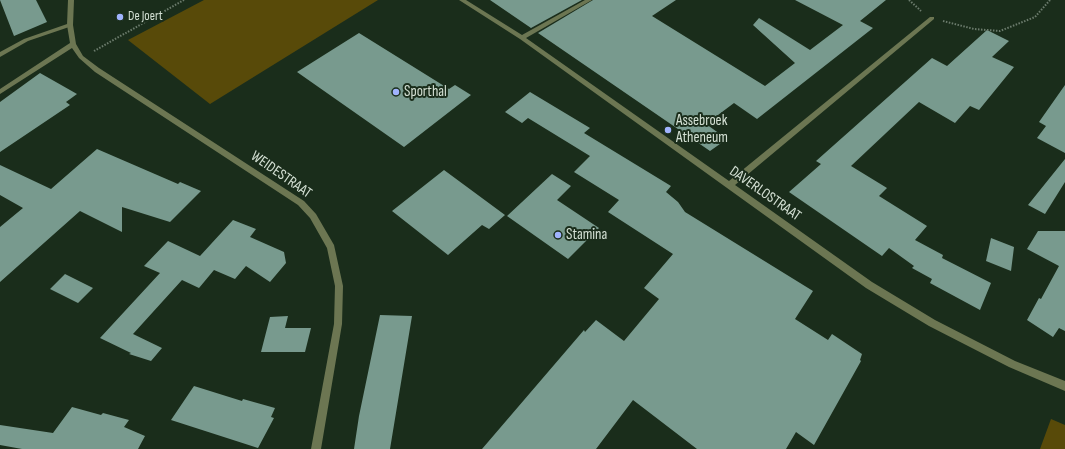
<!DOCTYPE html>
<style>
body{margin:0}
canvas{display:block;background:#1a2d1b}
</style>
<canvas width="1065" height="449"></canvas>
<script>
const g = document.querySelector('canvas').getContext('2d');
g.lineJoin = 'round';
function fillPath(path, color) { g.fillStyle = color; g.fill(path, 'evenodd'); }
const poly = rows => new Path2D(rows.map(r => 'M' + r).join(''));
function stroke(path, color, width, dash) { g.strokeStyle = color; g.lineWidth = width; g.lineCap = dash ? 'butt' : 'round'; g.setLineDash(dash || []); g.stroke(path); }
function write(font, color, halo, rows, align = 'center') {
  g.font = font + ' "Sofia Sans Condensed",sans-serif'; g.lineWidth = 4; g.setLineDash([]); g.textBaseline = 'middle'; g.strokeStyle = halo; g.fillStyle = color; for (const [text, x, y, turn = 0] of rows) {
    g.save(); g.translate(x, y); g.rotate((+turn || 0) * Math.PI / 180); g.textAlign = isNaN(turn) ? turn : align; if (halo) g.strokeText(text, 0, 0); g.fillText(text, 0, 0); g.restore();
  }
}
fillPath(poly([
 [204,0,378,0,210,104,128,40],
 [1051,419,1065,425,1065,449,1040,449]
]), '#584a09');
fillPath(poly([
 [0,0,36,0,47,22,14,36],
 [490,0,582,0,531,28],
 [593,0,676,0,652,16,765,86,795,63,753,25,759,18,810,50,843,25,795,0,886,0,860,21,873,28,757,119,734,103,706,124,727,139,710,151,538,33],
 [987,30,1009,41,992,57,1014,67,979,110,970,106,955,123,919,102,851,166,887,188,879,196,927,226,915,240,943,255,942,258,991,283,980,310,930,283,932,279,912,268,914,266,889,248,882,256,789,192,821,164,816,161,932,58,947,66],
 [359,33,449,89,455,85,471,95,404,147,297,72],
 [40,73,77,94,66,102,70,105,0,152,0,102],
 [1065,85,1065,153,1037,138,1046,126,1039,122],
 [530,92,590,128,584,133,671,186,666,192,678,202,685,212,813,291,795,319,828,340,832,334,862,354,860,360,861,361,814,445,796,432,786,449,697,449,633,400,596,449,482,449,584,330,585,332,596,320,624,341,659,299,644,288,673,254,608,212,619,200,574,172,590,156,528,118,522,123,505,112],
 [97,149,178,184,180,182,201,191,170,222,122,207,122,232,80,211,0,282,0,227,23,208,0,195,0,165,51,189],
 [1065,159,1065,182,1045,214,1028,205],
 [444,170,505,215,489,229,482,225,448,255,392,211],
 [552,174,571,186,557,200,599,228,568,259,507,216],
 [233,220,256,229,250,237,284,252,286,263,270,282,246,266,235,279,214,270,199,288,182,280,133,334,162,348,151,361,129,354,131,353,100,338,160,273,144,266,168,241,200,256],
 [1038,231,1065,231,1065,331,1059,328,1053,337,1027,320,1039,298,1041,299,1059,266,1027,249],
 [991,238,1014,247,1011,271,986,261],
 [65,274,93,288,78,303,50,289],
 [380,315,412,316,390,449,354,449,359,416],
 [288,316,285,328,311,328,305,352,261,352,270,317],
 [194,386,242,401,243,399,275,408,271,417,274,418,258,448,171,420],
 [72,407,101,415,103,413,129,420,124,427,145,436,138,449,22,449,0,445,0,425,53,433]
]), '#789a8e');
stroke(poly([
 [909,0,921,11],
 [943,21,974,29,1000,31,1035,17,1050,0],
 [94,51,184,0]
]), '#6b7b6c', 2, [1.5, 1.5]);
fillPath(poly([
 [70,23,73,25,72,26,28,41,0,57,0,52,24,39,70,23]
]), '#6c7652');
fillPath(poly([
 [68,0,74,0,73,25,76,44,83,56,99,68,304,201,316,214,334,245,343,286,342,324,321,449,311,449,334,324,335,286,327,248,310,218,298,205,95,72,79,58,72,48,0,94,0,89,70,43,67,25,68,0],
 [459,0,466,0,522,35,585,0,592,0,526,38,729,181,930,17,934,17,934,19,735,185,872,282,935,320,1015,361,1065,381,1065,391,1009,367,929,326,866,288,520,39,459,0]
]), '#6c7652');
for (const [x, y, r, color] of [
 [120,17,4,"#a0b3fd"],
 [396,92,4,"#a0b3fd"],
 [668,130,4,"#a0b3fd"],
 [558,235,4,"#a0b3fd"]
]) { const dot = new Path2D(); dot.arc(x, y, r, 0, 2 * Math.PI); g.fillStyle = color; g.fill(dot); stroke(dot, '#1a2d1b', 1.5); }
write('13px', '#d4e0d4', '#1a2d1b', [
 ["De Joert",128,17]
], 'left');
write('15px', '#d4e0d4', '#1a2d1b', [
 ["Sporthal",404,92],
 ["Assebroek",676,121],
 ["Atheneum",676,138],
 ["Stamina",566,235]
], 'left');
write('15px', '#d4e0d4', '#1a2d1b', [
 ["WEIDESTRAAT",281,175,35],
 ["DAVERLOSTRAAT",765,194,35]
]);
</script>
